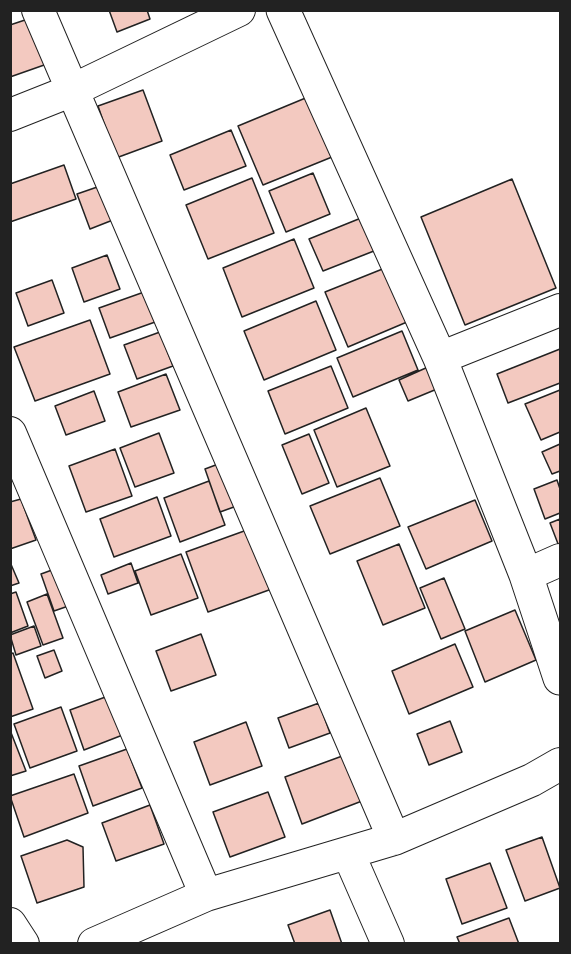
<!DOCTYPE html>
<style>
body{margin:0}
#map{position:relative;width:571px;height:954px;overflow:hidden;background:#fff;font-family:"Titillium Web",sans-serif}
canvas{display:block}
.frame{position:absolute;inset:0;border:12px solid #222;pointer-events:none}
</style>
<div id="map">
<canvas width="571" height="954"></canvas>
<div class="frame"></div>
</div>
<script>
const g = document.querySelector('canvas').getContext('2d');
g.lineJoin = 'round';
function fillPath(path, color) { g.fillStyle = color; g.fill(path, 'evenodd'); }
const poly = rows => new Path2D(rows.map(r => 'M' + r).join(''));
function stroke(path, color, width, dash) { g.strokeStyle = color; g.lineWidth = width; g.lineCap = dash ? 'butt' : 'round'; g.setLineDash(dash || []); g.stroke(path); }
const building = poly([
 [109,10,147,10,150,19,117,32,109,10],
 [31,18,47,64,10,77,10,25,31,18],
 [143,90,162,141,116,158,98,106,143,90],
 [308,97,332,157,263,185,238,126,308,97],
 [231,130,246,166,184,190,170,155,231,130],
 [64,165,76,199,10,222,10,184,64,165],
 [313,173,330,214,286,232,269,191,313,173],
 [252,178,274,233,208,259,186,205,252,178],
 [512,179,556,288,465,325,421,217,512,179],
 [106,184,118,218,90,229,77,194,106,184],
 [366,216,379,249,323,271,309,239,366,216],
 [294,239,314,288,242,317,223,268,294,239],
 [107,255,120,289,84,302,72,268,107,255],
 [385,268,407,322,348,347,325,292,385,268],
 [52,280,64,313,28,326,16,293,52,280],
 [147,291,158,321,110,338,99,308,147,291],
 [316,301,336,350,264,380,244,331,316,301],
 [90,320,110,374,35,401,14,347,90,320],
 [402,331,418,370,353,397,337,358,402,331],
 [160,332,173,366,137,379,124,345,160,332],
 [560,349,560,383,508,403,497,374,560,349],
 [331,366,348,408,285,434,268,391,331,366],
 [428,367,437,389,408,401,399,380,428,367],
 [166,374,180,410,131,427,118,392,166,374],
 [560,390,560,432,541,440,525,404,560,390],
 [94,391,105,421,66,435,55,406,94,391],
 [366,408,390,466,337,487,314,430,366,408],
 [159,433,174,473,135,487,120,448,159,433],
 [309,434,329,483,302,494,282,445,309,434],
 [560,444,560,471,552,474,542,452,560,444],
 [115,449,132,496,86,512,69,466,115,449],
 [229,460,245,503,220,512,205,469,229,460],
 [380,478,400,526,330,554,310,506,380,478],
 [557,480,560,489,560,513,545,519,534,489,557,480],
 [209,481,225,525,180,542,164,498,209,481],
 [157,497,171,536,114,557,100,519,157,497],
 [21,499,36,540,10,549,10,502,21,499],
 [475,500,492,541,426,569,408,527,475,500],
 [560,519,560,549,550,523,560,519],
 [258,526,280,586,208,612,186,552,258,526],
 [399,544,425,608,383,625,357,561,399,544],
 [181,554,198,598,151,615,135,571,181,554],
 [10,562,19,583,10,586,10,562],
 [131,563,138,583,108,594,101,575,131,563],
 [63,566,77,603,54,611,41,574,63,566],
 [444,578,465,629,441,639,420,588,444,578],
 [16,592,28,626,10,633,10,594,16,592],
 [47,594,63,638,43,645,27,602,47,594],
 [515,610,536,660,485,682,465,631,515,610],
 [34,626,41,646,16,655,10,635,34,626],
 [201,634,216,675,171,691,156,651,201,634],
 [455,644,473,687,409,714,392,671,455,644],
 [54,650,62,671,45,678,37,656,54,650],
 [13,653,33,709,10,717,10,654,13,653],
 [119,692,133,731,84,750,70,710,119,692],
 [319,703,330,733,289,748,278,718,319,703],
 [61,707,77,751,30,768,14,724,61,707],
 [450,721,462,752,429,765,417,734,450,721],
 [246,722,262,766,210,785,194,742,246,722],
 [10,730,26,771,10,776,10,730],
 [127,749,142,788,93,806,79,766,127,749],
 [345,755,362,801,302,824,285,777,345,755],
 [74,774,88,813,24,837,10,796,74,774],
 [268,792,285,837,230,857,213,812,268,792],
 [150,805,164,844,116,861,102,823,150,805],
 [542,837,560,888,525,901,506,850,542,837],
 [67,840,83,847,84,887,37,903,21,856,67,840],
 [490,863,507,908,462,924,446,879,490,863],
 [330,910,342,944,295,944,288,925,330,910],
 [509,918,519,944,460,944,457,937,509,918]
]);
fillPath(building, '#f3c9c0');
stroke(building, '#222', 1.5);
const street = poly([
 [38,10,394,839],
 [10,115,73,90,239,10],
 [440,358,560,310],
 [10,433,206,895],
 [526,575,560,560],
 [349,855,388,944],
 [10,924,23,944],
 [94,944,206,895,394,839,532,780,560,764]
]);
const secondary = poly([
 [283,10,440,358,526,575,560,678]
]);
stroke(street, '#222', 34);
stroke(secondary, '#222', 35);
stroke(street, '#fff', 32);
stroke(secondary, '#fff', 33);
</script>
